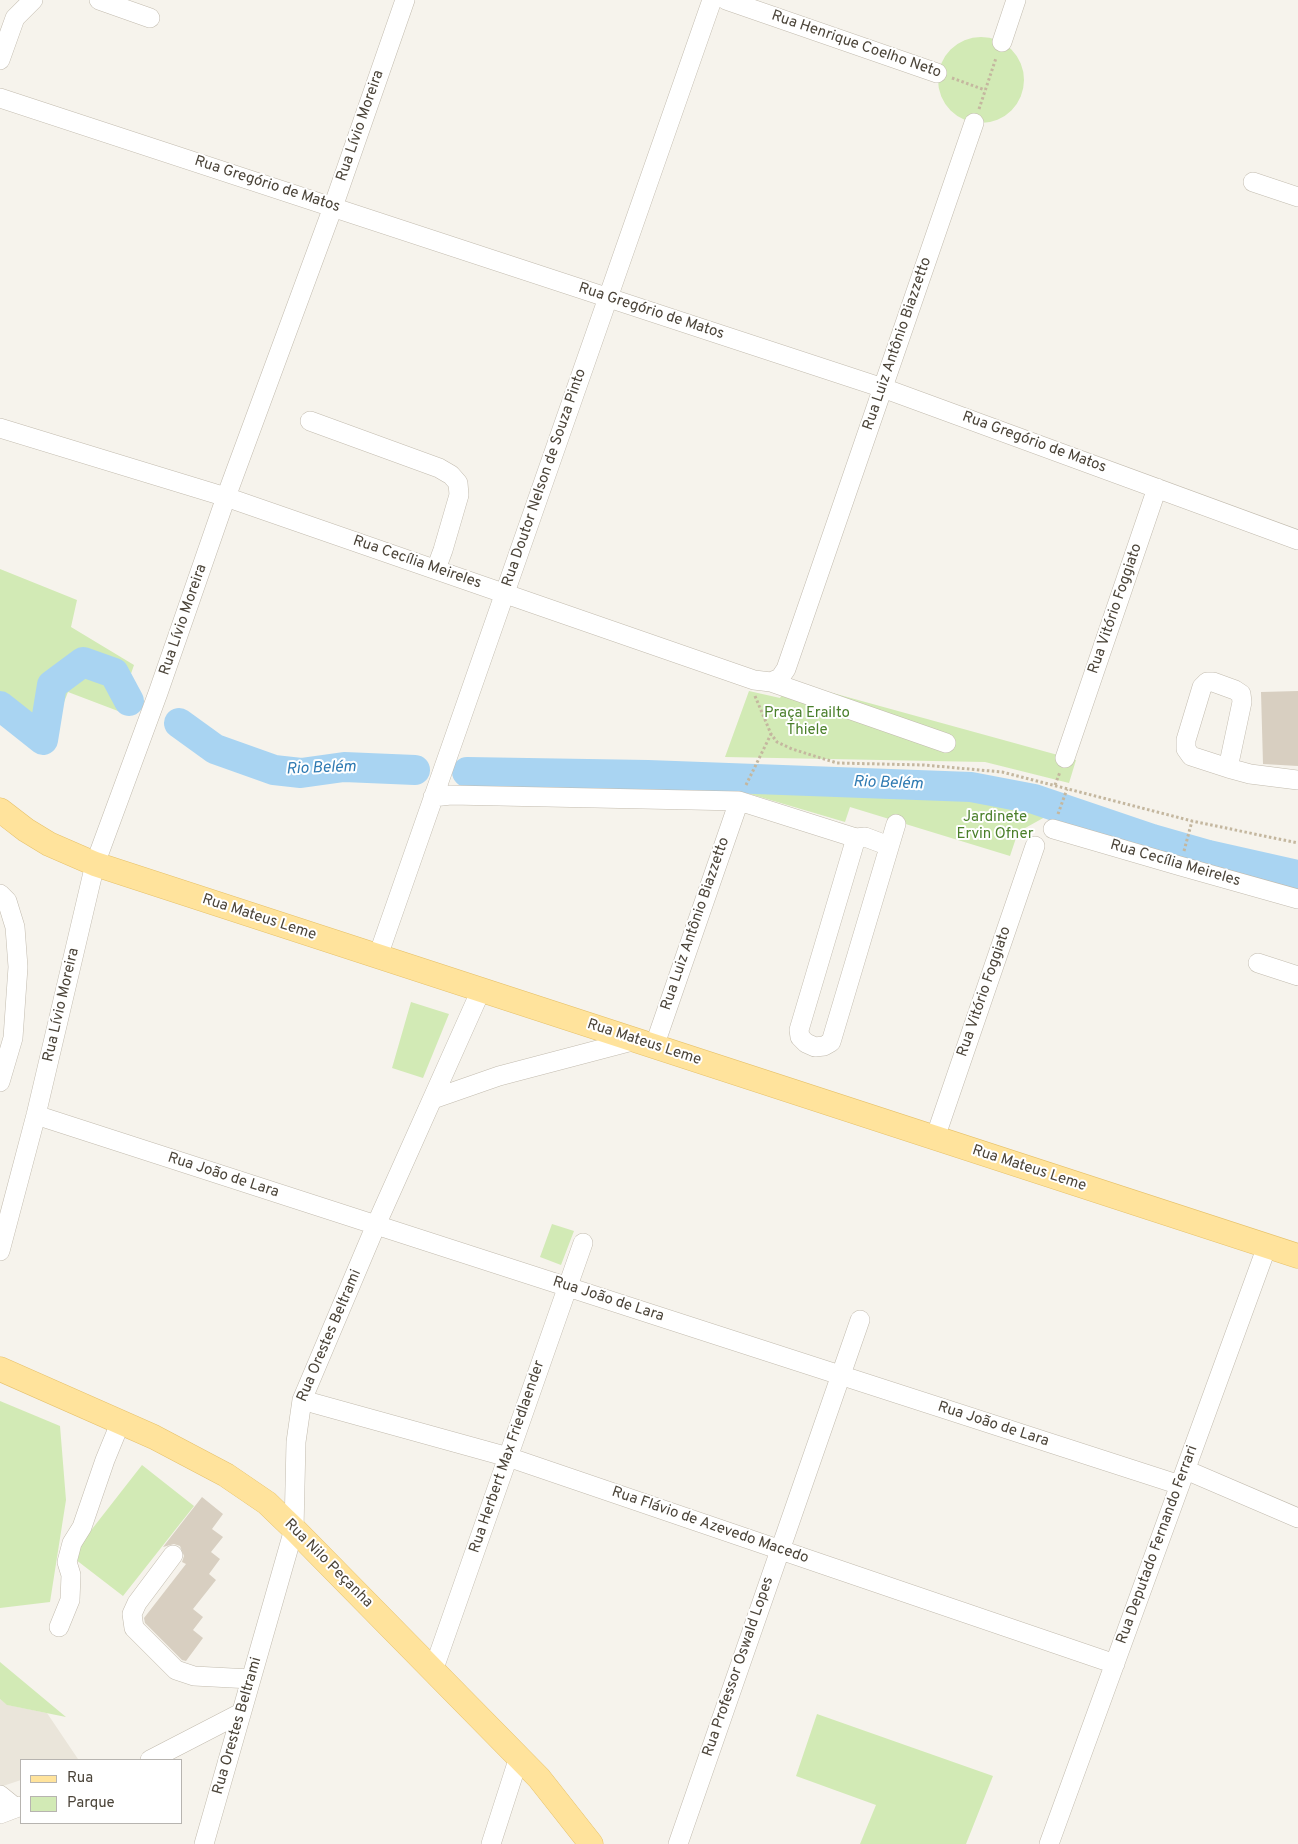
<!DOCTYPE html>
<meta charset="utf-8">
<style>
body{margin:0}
#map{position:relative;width:1298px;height:1844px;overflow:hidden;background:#f6f3ec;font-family:Overpass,sans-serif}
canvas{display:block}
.legend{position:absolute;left:20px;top:1759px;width:162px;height:65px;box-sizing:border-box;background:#fff;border:1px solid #b7b4b0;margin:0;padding:6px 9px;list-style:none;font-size:15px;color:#4b4439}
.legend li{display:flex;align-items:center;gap:10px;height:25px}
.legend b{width:25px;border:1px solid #b7b4b0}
</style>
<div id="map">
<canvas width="1298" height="1844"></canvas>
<ul class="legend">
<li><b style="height:6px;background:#ffe39c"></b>Rua</li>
<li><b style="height:14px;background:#d2eab5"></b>Parque</li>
</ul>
</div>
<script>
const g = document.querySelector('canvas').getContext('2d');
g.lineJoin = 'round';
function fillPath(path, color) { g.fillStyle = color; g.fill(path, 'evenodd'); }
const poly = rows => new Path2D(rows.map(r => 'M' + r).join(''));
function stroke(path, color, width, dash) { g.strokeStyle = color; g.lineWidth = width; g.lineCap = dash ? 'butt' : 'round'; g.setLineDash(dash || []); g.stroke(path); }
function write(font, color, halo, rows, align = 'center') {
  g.font = font + ' Overpass,sans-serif'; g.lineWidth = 4; g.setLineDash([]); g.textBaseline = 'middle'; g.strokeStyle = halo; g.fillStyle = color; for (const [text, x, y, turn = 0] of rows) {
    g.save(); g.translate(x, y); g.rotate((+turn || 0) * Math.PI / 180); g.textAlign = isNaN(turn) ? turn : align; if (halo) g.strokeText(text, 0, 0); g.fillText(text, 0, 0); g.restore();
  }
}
fillPath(poly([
 [0,1699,8,1705,47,1713,78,1759,21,1760,21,1780,0,1787]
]), '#eae5da');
fillPath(poly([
 '938 80a43 43 0 1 1 86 0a43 43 0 1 1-86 0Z',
 [0,569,77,600,71,627,134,665,118,711,68,692,46,748,0,708],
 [789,681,1076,760,1069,783,985,762,725,757,749,691,780,698],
 [733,789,941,797,973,799,1054,812,1018,832,1010,856,850,807,845,822],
 [411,1002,449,1014,423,1078,392,1068],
 [552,1224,574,1231,561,1265,540,1257],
 [0,1401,60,1426,66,1500,50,1602,0,1608],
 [142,1465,194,1506,123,1596,71,1556],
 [0,1662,66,1717,7,1705,0,1699],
 [817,1714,993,1776,966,1844,860,1844,876,1805,796,1776]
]), '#d2eab5');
stroke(poly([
 [0,706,43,740,52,685,83,662,114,673,129,701],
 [179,723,215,749,274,770,301,773,344,767,415,770],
 [467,772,648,775,971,787,1034,799,1152,839,1208,855,1298,875]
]), '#a9d4f2', 30);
fillPath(poly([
 [1298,691,1298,766,1263,764,1261,692],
 [202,1497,223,1514,212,1529,223,1537,211,1552,220,1559,209,1574,216,1580,193,1609,203,1617,193,1630,203,1638,186,1661,182,1660,145,1623,144,1618,186,1564,182,1562,184,1556,180,1546,174,1544,163,1547]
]), '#d8cfc1');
const minor = poly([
 [99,0,150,18],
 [726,0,937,73],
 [1002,42,1016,0],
 [0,60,15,18,33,0],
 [0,98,883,388,1298,540],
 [1253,182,1298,197],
 [310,421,439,468,451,475,458,483,459,495,443,550,436,569],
 [0,428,226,497,754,680,771,682,946,743],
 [771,682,780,678,786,669,974,123],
 [1065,758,1157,488],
 [1228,768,1242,702,1241,694,1235,690,1213,682,1207,682,1202,687,1186,740,1186,749,1191,756,1228,768,1250,774,1298,780],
 [433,797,451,795,739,801,856,838,865,837,889,846],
 [1053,829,1180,866,1298,899],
 [856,838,799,1030,800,1037,806,1043,815,1047,824,1046,831,1042,896,824],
 [0,894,7,901,15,927,18,967,13,1038,0,1082],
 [378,956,712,0],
 [1258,963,1298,976],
 [654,1047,739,801],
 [433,1099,499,1076,636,1040],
 [36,1115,1180,1485],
 [935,1138,1035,846],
 [0,1251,36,1115,95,864,158,693,226,497,333,207,405,0],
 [302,1400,508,1457,1115,1664],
 [1186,1470,1298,1518],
 [173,1555,137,1603,132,1614,134,1628,176,1670,194,1676,251,1679],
 [59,1627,70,1600,71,1575,67,1562,72,1543,82,1527,105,1460,121,1421],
 [433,1671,583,1243],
 [150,1760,241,1713],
 [0,1795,16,1808],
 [0,1814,21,1806],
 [204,1844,294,1529,296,1442,302,1400,376,1225,481,990],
 [491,1844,519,1757],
 [678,1844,860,1320],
 [1049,1844,1267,1246]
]);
const major = poly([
 [0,810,26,830,49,844,95,864,1298,1256],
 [0,1369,154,1437,226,1475,267,1503,294,1529,539,1778,591,1844]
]);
stroke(minor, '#c2bbae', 20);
stroke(major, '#e6c16a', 25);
stroke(poly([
 [952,78,985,90],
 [979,109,996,58],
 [755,696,771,734,777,742,792,749,837,763,924,765,1002,772,1192,821,1298,843],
 [746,785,771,734],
 [1055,785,1060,772],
 [1058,814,1067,789],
 [1184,851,1192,821]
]), '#c4b79f', 3, [2.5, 2.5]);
stroke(minor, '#fff', 19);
stroke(major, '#ffe39c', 24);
write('15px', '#4b4439', '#fff', [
 ["Rua Henrique Coelho Neto",856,45,19],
 ["Rua Lívio Moreira",361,126,-71],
 ["Rua Gregório de Matos",267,185,18],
 ["Rua Gregório de Matos",651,312,18],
 ["Rua Luiz Antônio Biazzetto",898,344,-71],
 ["Rua Gregório de Matos",1034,443,20],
 ["Rua Doutor Nelson de Souza Pinto",545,478,-71],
 ["Rua Cecília Meireles",417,563,19],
 ["Rua Vitório Foggiato",1116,609,-71],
 ["Rua Lívio Moreira",184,620,-71],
 ["Rua Cecília Meireles",1175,864,16],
 ["Rua Mateus Leme",259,918,18],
 ["Rua Luiz Antônio Biazzetto",696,924,-71],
 ["Rua Vitório Foggiato",985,992,-71],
 ["Rua Lívio Moreira",62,1005,-77],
 ["Rua Mateus Leme",644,1043,18],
 ["Rua Mateus Leme",1029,1169,18],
 ["Rua João de Lara",223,1176,18],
 ["Rua João de Lara",608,1300,18],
 ["Rua Orestes Beltrami",330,1336,-67],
 ["Rua João de Lara",993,1425,18],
 ["Rua Herbert Max Friedlaender",508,1457,-71],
 ["Rua Flávio de Azevedo Macedo",710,1526,19],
 ["Rua Deputado Fernando Ferrari",1158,1545,-70],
 ["Rua Nilo Peçanha",328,1564,45],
 ["Rua Professor Oswald Lopes",739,1667,-71],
 ["Rua Orestes Beltrami",238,1726,-74]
]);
write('15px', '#4a7f2a', '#fff', [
 ["Praça Erailto",807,714],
 ["Thiele",807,731],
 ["Jardinete",995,818],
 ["Ervin Ofner",995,835]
]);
write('italic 16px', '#2e7ab2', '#fff', [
 ["Rio Belém",321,769,-2],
 ["Rio Belém",888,784,2]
]);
</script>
